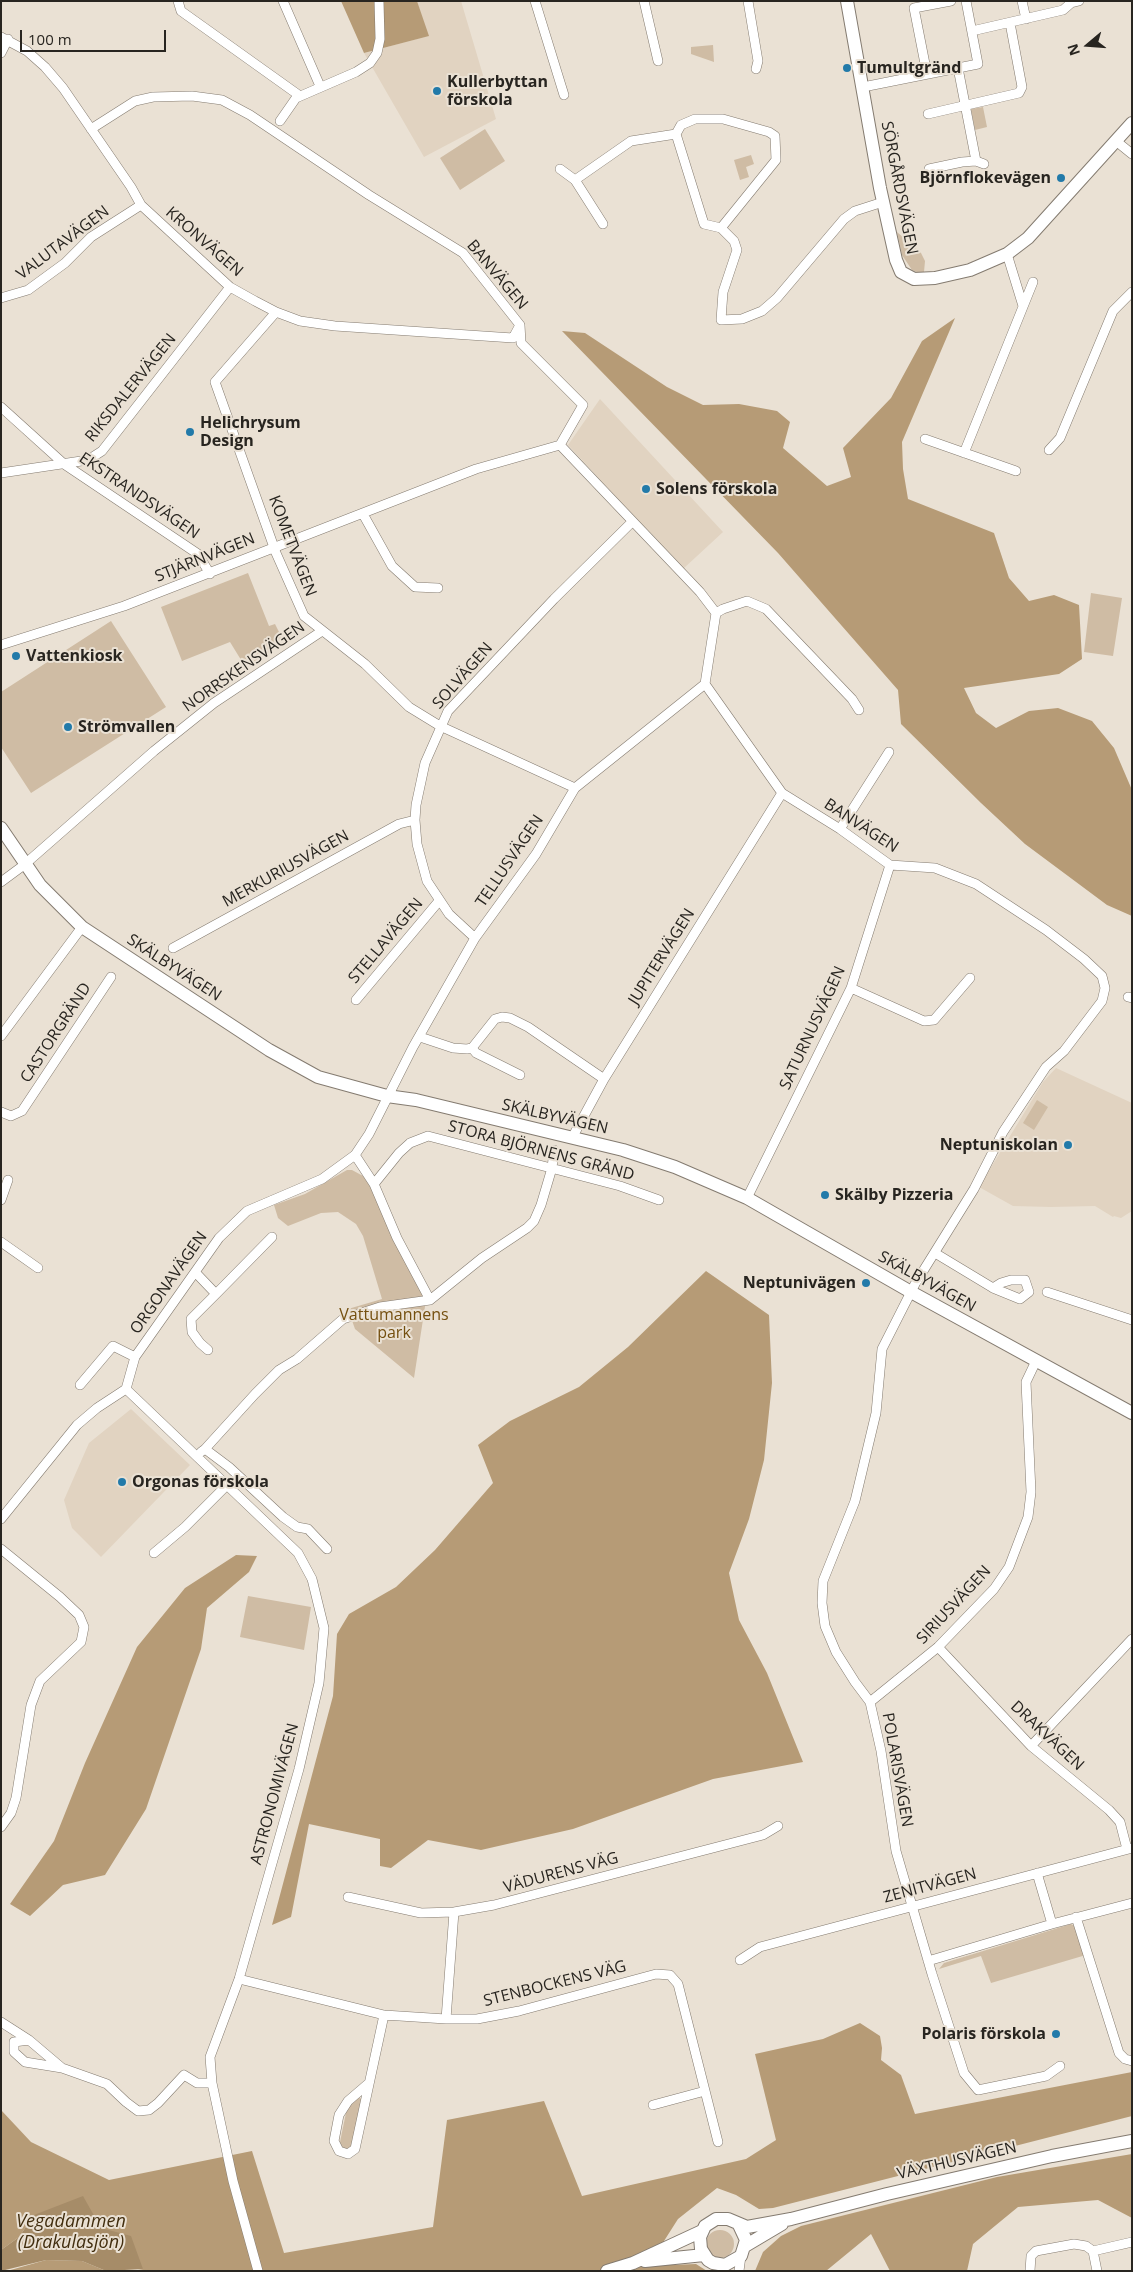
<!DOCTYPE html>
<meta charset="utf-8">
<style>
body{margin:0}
#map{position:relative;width:1133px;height:2272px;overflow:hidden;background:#eae1d4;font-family:"Open Sans",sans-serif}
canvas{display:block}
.frame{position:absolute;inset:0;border:2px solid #282520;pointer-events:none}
.north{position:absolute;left:1063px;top:20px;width:50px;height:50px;-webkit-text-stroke:4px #eae1d4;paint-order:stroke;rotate:252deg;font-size:14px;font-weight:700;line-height:20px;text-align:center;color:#282520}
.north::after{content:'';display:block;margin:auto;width:18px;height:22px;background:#282520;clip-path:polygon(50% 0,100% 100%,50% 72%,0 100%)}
.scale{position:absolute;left:20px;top:30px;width:146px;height:22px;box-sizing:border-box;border:2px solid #282520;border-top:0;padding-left:6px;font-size:15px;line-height:18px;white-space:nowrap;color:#282520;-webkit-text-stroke:4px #eae1d4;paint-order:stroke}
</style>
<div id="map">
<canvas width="1133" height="2272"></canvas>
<div class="frame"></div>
<div class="north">N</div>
<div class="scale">100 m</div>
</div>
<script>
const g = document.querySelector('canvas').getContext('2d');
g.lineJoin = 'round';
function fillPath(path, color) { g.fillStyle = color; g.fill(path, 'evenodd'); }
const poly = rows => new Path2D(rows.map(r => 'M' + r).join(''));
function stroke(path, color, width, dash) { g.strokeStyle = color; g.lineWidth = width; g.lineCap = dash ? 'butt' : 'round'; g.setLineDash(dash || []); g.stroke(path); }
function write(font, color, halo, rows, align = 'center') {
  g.font = font + ' "Open Sans",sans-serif'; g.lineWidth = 4; g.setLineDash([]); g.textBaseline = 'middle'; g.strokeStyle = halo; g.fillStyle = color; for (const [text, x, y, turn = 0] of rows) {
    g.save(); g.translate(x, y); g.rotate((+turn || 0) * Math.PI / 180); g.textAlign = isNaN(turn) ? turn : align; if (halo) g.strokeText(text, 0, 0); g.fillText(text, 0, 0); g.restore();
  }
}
fillPath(poly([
 [417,1,461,1,496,119,424,157,364,53,428,36],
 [600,399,723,532,683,569,568,445],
 [1056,1068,1132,1103,1132,1211,1121,1218,1114,1216,1113,1217,1095,1206,1051,1207,1013,1206,979,1187,1043,1082],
 [131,1409,190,1465,101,1557,72,1528,64,1500,89,1443]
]), '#e1d3c1');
fillPath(poly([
 [713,45,714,62,691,54,691,47],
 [983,107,987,127,975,130,971,109],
 [485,129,505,161,460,190,440,158],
 [751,155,754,164,746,167,749,177,740,180,734,160],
 [897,232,921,253,925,261,924,272,919,273,912,270,902,255],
 [248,573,269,626,275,624,284,642,246,668,230,642,182,661,161,607],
 [1091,593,1122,598,1113,656,1084,652],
 [111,621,166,707,31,793,1,747,1,692],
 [1037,1100,1048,1107,1034,1130,1023,1123],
 [347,1170,352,1170,363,1176,371,1186,426,1300,414,1378,355,1329,348,1309,382,1299,363,1236,356,1224,338,1212,321,1213,288,1226,278,1218,274,1205,305,1194],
 [248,1596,311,1607,304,1650,240,1637],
 [1071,1924,1078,1928,1086,1955,991,1983,981,1956,939,1969,944,1963],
 [359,2097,362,2100,353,2147,348,2151,340,2147,340,2142,347,2108],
 '706 2244a14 14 0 1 1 28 0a14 14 0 1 1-28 0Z'
]), '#cfbca4');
fillPath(poly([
 [341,1,417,1,429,36,364,53],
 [955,318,902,442,903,469,908,499,994,533,1009,578,1029,601,1054,595,1079,605,1082,659,1059,674,964,688,976,713,996,728,1029,711,1058,708,1092,721,1114,748,1132,790,1132,916,1107,905,1025,844,981,803,901,724,898,690,778,553,562,331,585,333,667,387,703,405,739,404,777,411,790,422,783,448,827,486,851,477,843,448,891,398,922,341],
 [706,1271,769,1315,772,1383,764,1460,749,1519,729,1573,739,1620,767,1673,803,1762,713,1779,573,1829,481,1850,428,1840,391,1868,380,1866,380,1839,309,1824,291,1917,272,1925,333,1696,337,1634,349,1614,396,1587,435,1550,493,1483,478,1445,510,1421,579,1387,628,1347],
 [236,1555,257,1556,249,1572,207,1608,201,1649,146,1809,105,1875,63,1885,30,1916,10,1904,54,1841,85,1763,137,1647,185,1588],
 [860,2023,880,2036,882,2048,881,2060,901,2075,915,2114,1132,2072,1132,2116,773,2208,759,2209,736,2195,717,2188,678,2219,664,2241,672,2265,696,2264,707,2271,133,2271,143,2269,34,2215,19,2237,1,2250,1,2110,31,2142,109,2180,252,2151,284,2253,433,2227,447,2120,544,2101,582,2196,746,2159,776,2140,755,2054,823,2039],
 [1132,2154,1132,2218,1098,2200,1018,2207,973,2244,967,2271,890,2271,871,2234,826,2271,755,2271,763,2252,781,2236,801,2226,997,2177],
 [46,2260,82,2261,106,2271,7,2271]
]), '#b69b76');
fillPath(poly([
 [83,2196,101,2228,131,2236,143,2269,106,2271,82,2261,46,2260,1,2271,1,2250,19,2237,34,2215]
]), '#a68c68');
const street = poly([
 [178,1,181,11,300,96],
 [283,1,320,86],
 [535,1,564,95],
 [644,1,658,61],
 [748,1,758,61,756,69],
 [1022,1,1026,19],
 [972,31,1063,10,1071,3,1079,1],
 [1,37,27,51,45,67,63,88,131,187,141,205,230,287,255,301,276,312,300,321,335,326,513,338,520,325],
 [1,53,8,39],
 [958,68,976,161],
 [927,74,914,8,951,1],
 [863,87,978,64,966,1],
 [928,114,1019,93,1022,87,1010,23],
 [280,121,296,98,356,72,370,63,377,53,380,39,379,1],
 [91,129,135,101,153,97,192,96,222,100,250,115,369,195,463,253,520,325,521,343,583,405,560,445,700,592,716,613,705,684,782,793,840,829,890,865,935,868,976,884,1046,930,1084,959,1102,976,1105,988,1102,1001,1064,1051,1046,1067,1003,1132,974,1189,915,1284,882,1349,876,1413,855,1501,823,1581,822,1603,825,1626,836,1652,855,1682,870,1702,881,1751,896,1851,932,1974,964,2073,978,2090,1046,2076,1060,2066],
 [676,134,704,224,721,228],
 [1116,141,1132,154],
 [560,169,575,180,603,224],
 [929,169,962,162,976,161,984,164],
 [575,180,631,141,676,134,681,125,695,119,723,119,769,132,775,136,776,160,721,228,734,241,737,250,723,292,721,320,742,319,762,311,777,298,844,219,855,211,883,202],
 [1007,254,1023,306],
 [1,298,28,290,65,263,91,237,141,205],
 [276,312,215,382,276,553,304,616,365,664,409,707,440,726,575,788],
 [1,407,64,464,198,554,210,574],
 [925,439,1016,471],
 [1049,450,1060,438,1113,311,1132,292],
 [964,453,1033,282],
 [1,473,88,460,102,451,230,287],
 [363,514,392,566,415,587,438,588],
 [716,613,723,609,747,601,766,609,852,699,859,710],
 [1,645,124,606,476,469,560,445],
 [840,829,889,752],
 [1,882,24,865,154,751,214,703,322,631],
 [475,938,449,914,427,881,417,844,415,820,416,805,425,763,448,711,554,599,632,522],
 [173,948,399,824,415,820],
 [851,988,924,1021,934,1020,970,978],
 [1128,997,1132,998],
 [356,1000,439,901],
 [1,1036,82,927],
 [420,1037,453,1048,467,1049,472,1048,495,1019,502,1017,510,1018,528,1027,604,1079],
 [472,1048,476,1053,520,1075],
 [1,1112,11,1116,22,1111,111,977],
 [572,1138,604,1079,782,793],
 [355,1155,374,1184,397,1238,430,1300],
 [374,1184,399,1153,410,1143,428,1136,620,1186,659,1200],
 [747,1198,851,988,890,865],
 [1,1200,8,1180],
 [1,1242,38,1268],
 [935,1253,993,1288,1001,1283,1011,1280,1025,1280,1029,1292,1020,1299,993,1288],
 [195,1272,216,1294,191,1319,192,1332,200,1343,208,1350],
 [1047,1292,1132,1320],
 [216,1294,272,1237],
 [80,1385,113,1346,135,1357],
 [126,1389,298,1553,312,1579,324,1628,319,1683,299,1769,239,1979,210,2057,212,2083,233,2181,258,2271],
 [205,1449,255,1394,279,1370,297,1359,343,1319,380,1307,430,1300,482,1258,527,1228,534,1221,541,1205,552,1168,554,1150],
 [201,1452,205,1449,229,1467,283,1517,297,1527,308,1529,327,1549],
 [1,1519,77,1425,97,1408,126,1389,135,1357,219,1238,247,1211,322,1179,355,1155,369,1134,413,1047,475,938,536,854,575,788,705,684],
 [1,1549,60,1597,79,1615,84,1627,81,1642,40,1681,31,1705,16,1798,11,1813,1,1827],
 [154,1553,185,1527,227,1485],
 [938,1647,1031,1746,1109,1810,1120,1822,1127,1849],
 [870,1702,938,1647,994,1589,1009,1567,1028,1517,1031,1492,1026,1382,1036,1361],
 [1031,1746,1132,1639],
 [1037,1873,1052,1924,1132,1903],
 [348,1897,421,1913,454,1912,494,1905,763,1835,778,1826],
 [1076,1917,1119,2053,1125,2059,1132,2061],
 [740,1960,760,1947,1132,1848],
 [928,1961,1052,1924],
 [239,1979,384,2015,446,2019,477,2019,519,2011,656,1974,670,1975,678,1984,718,2142],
 [446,2019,454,1912],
 [1,2022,29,2040],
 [62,2068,25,2062,14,2052,14,2042,29,2040,62,2068,107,2084,126,2102,138,2111,149,2110,158,2103,184,2075,197,2083,212,2083],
 [369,2083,348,2101,339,2115,334,2141,339,2151,348,2154,355,2149,384,2015],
 [653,2105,705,2091],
 [739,2271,741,2256],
 [1030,2271,1031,2256,1036,2251,1074,2244,1086,2246,1093,2251],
 [1097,2271,1093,2251,1132,2242]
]);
const secondary = poly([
 [847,1,880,188,896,260,901,272,914,279,935,278,970,270,1007,254,1028,238,1132,123],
 [1,828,40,885,82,927,269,1050,318,1077,387,1096,416,1100,623,1150,675,1167,747,1198,911,1292,1132,1413],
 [739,2225,746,2240,741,2256,725,2265,713,2263,708,2260,701,2249,700,2237,705,2226,716,2219,728,2219,747,2227,791,2219,887,2194,1052,2156,1132,2141],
 [745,2246,782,2224],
 [645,2261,704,2255],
 [607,2271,633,2263,702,2231]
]);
stroke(street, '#847b70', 10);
stroke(secondary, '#847b70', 14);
stroke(street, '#fff', 9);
stroke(secondary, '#fff', 12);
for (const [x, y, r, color] of [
 [847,68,5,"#227aa9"],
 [437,91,5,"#227aa9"],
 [1061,178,5,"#227aa9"],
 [190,432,5,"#227aa9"],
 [646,489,5,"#227aa9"],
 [16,656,5,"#227aa9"],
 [68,727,5,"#227aa9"],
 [1068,1145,5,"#227aa9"],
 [825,1195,5,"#227aa9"],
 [866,1283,5,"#227aa9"],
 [122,1482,5,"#227aa9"],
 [1056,2034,5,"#227aa9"]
]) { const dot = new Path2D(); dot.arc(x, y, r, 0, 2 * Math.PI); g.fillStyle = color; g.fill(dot); stroke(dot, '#eae1d4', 2); }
write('bold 16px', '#282520', '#eae1d4', [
 ["Tumultgränd",857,68],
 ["Kullerbyttan",447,82],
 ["förskola",447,100],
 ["Björnflokevägen",1051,178,"right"],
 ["Helichrysum",200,423],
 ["Design",200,441],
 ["Solens förskola",656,489],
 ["Vattenkiosk",26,656],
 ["Strömvallen",78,727],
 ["Neptuniskolan",1058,1145,"right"],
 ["Skälby Pizzeria",835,1195],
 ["Neptunivägen",856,1283,"right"],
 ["Orgonas förskola",132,1482],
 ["Polaris förskola",1046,2034,"right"]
], 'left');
write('16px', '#282520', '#eae1d4', [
 ["SÖRGÅRDSVÄGEN",899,188,79],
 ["KRONVÄGEN",204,242,41],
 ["VALUTAVÄGEN",63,243,-37],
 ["BANVÄGEN",497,275,50],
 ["RIKSDALERVÄGEN",131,388,-51],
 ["EKSTRANDSVÄGEN",139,496,34],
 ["KOMETVÄGEN",292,546,69],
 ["STJÄRNVÄGEN",205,558,-22],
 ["NORRSKENSVÄGEN",244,667,-35],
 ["SOLVÄGEN",463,676,-49],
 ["BANVÄGEN",861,826,33],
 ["TELLUSVÄGEN",510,861,-56],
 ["MERKURIUSVÄGEN",286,869,-29],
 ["STELLAVÄGEN",386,941,-50],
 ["JUPITERVÄGEN",662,957,-58],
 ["SKÄLBYVÄGEN",174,968,33],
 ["SATURNUSVÄGEN",813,1028,-65],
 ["CASTORGRÄND",56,1033,-57],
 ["SKÄLBYVÄGEN",555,1117,13],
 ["STORA BJÖRNENS GRÄND",541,1151,15],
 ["SKÄLBYVÄGEN",927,1282,29],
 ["ORGONAVÄGEN",169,1283,-55],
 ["SIRIUSVÄGEN",954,1605,-47],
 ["DRAKVÄGEN",1047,1736,43],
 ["POLARISVÄGEN",897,1770,80],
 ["ASTRONOMIVÄGEN",275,1794,-75],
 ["VÄDURENS VÄG",561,1873,-15],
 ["ZENITVÄGEN",930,1886,-15],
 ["STENBOCKENS VÄG",555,1984,-14],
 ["VÄXTHUSVÄGEN",957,2161,-13]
]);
write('16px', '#744f0f', '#eae1d4', [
 ["Vattumannens",394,1315],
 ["park",394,1333]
]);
write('italic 18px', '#422e0f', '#eae1d4', [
 ["Vegadammen",71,2222],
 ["(Drakulasjön)",71,2243]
]);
</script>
